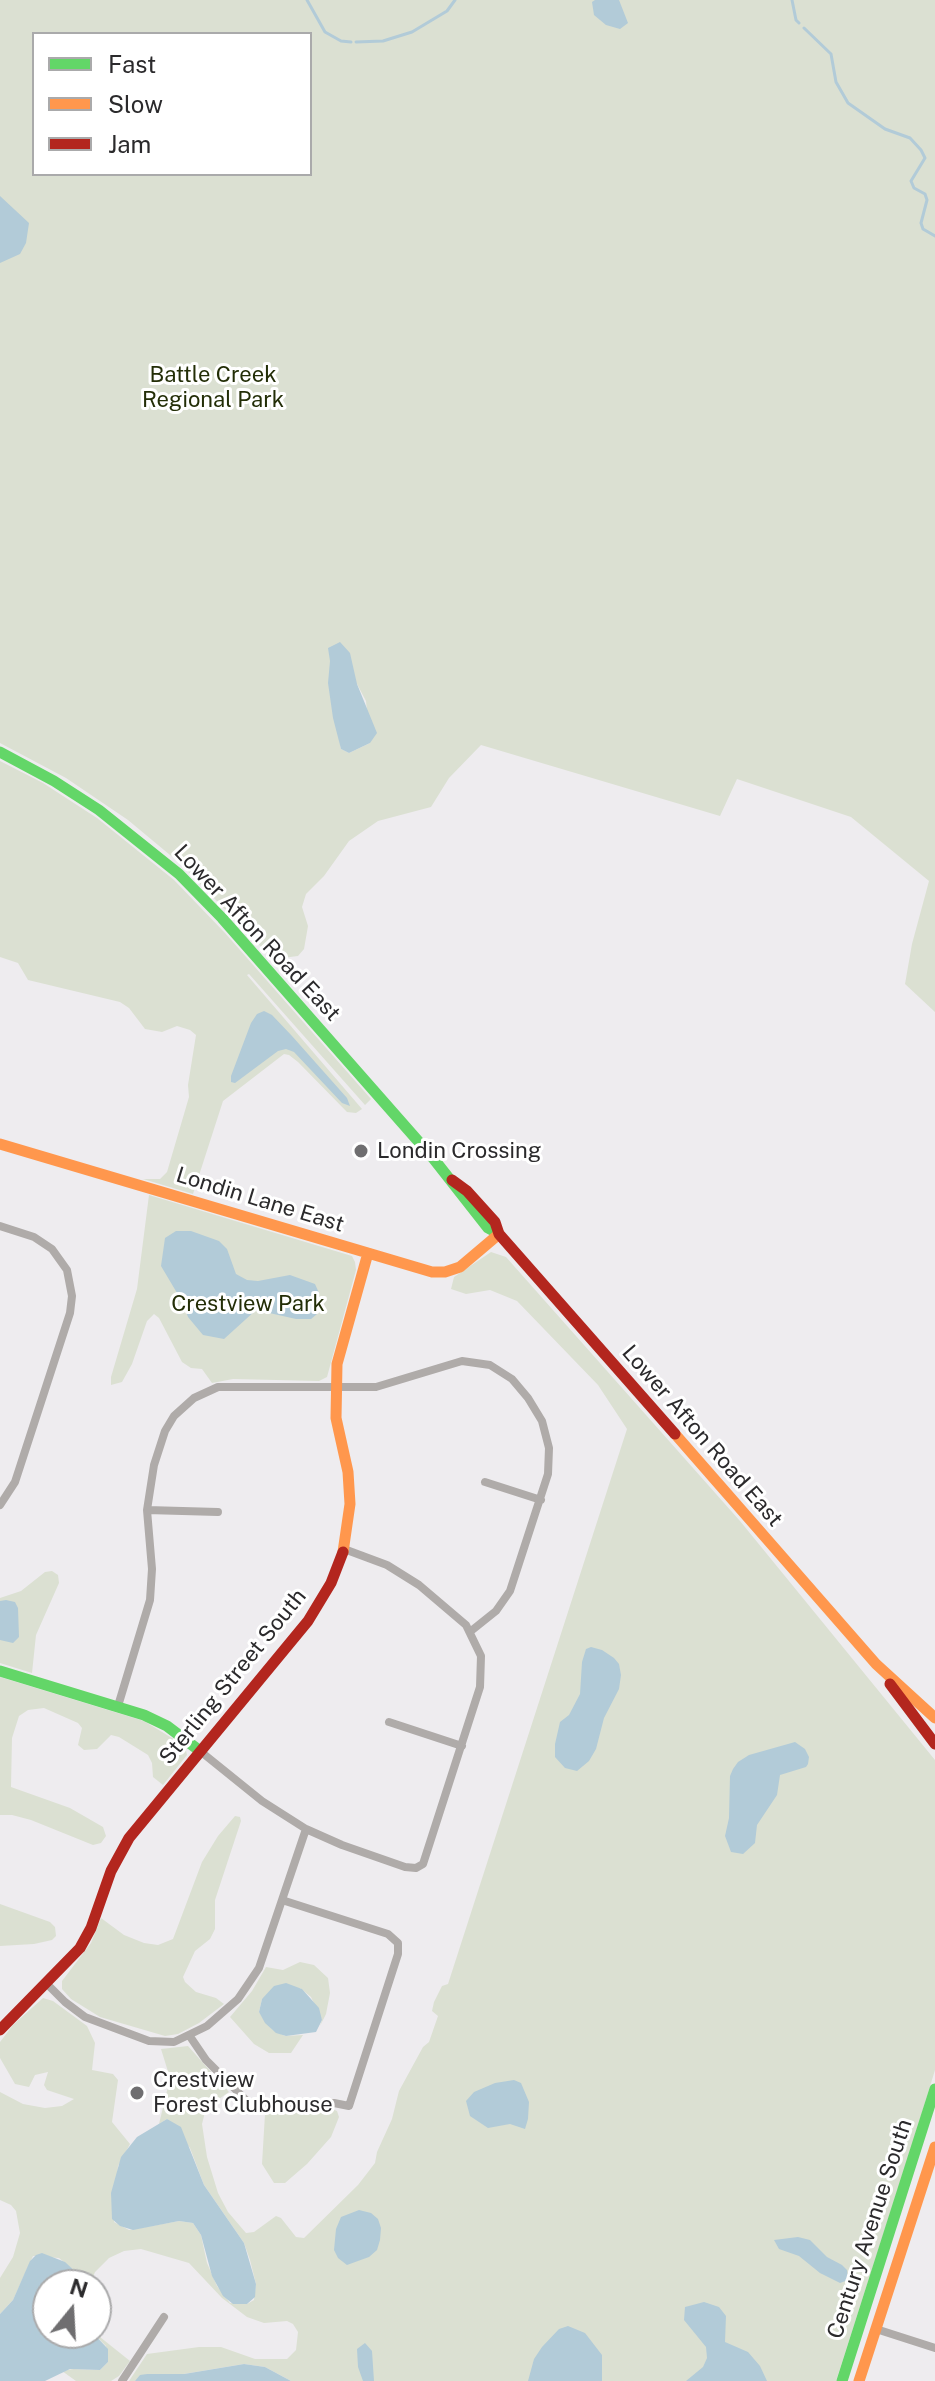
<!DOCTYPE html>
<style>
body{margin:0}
#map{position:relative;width:935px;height:2381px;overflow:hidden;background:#eeecef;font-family:"Public Sans",sans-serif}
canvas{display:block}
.legend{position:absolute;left:32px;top:32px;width:280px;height:144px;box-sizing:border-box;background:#fff;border:2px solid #aaaaab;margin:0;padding:10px 14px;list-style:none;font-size:24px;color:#2b2a2c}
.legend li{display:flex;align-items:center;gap:16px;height:40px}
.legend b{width:40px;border:2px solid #aaaaab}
.north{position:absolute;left:32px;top:2269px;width:80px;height:80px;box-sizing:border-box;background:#fff;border:2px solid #aaaaab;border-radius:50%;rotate:18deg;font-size:22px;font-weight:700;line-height:32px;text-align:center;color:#2b2a2c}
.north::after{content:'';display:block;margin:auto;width:28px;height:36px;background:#6f6e70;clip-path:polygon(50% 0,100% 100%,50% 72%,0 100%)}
</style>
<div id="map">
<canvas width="935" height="2381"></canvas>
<ul class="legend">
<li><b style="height:10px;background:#63d668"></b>Fast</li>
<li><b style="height:10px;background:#ff974d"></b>Slow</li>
<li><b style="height:10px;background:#b3261e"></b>Jam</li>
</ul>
<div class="north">N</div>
</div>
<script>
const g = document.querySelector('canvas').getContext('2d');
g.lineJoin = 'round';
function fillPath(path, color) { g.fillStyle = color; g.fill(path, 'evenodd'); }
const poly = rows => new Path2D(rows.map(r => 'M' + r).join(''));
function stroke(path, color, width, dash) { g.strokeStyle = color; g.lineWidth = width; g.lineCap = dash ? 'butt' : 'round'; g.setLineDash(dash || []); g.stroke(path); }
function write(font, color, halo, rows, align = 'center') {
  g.font = font + ' "Public Sans",sans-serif'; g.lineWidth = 6; g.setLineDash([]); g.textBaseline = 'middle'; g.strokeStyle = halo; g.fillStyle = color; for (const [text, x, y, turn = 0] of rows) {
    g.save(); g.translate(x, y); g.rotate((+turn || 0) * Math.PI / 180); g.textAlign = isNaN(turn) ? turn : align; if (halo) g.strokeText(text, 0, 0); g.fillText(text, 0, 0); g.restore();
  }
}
fillPath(poly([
 [0,0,935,0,935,1012,905,984,912,944,929,881,851,817,737,779,720,816,481,745,449,778,431,807,378,821,349,841,324,876,306,894,302,907,308,926,304,949,298,956,282,958,268,954,182,865,128,820,66,778,0,743],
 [34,34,310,34,310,174,34,174],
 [357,684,366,701,370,743,349,753,341,749,337,728],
 [0,761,43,783,97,818,174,880,225,933,371,1099,365,1105,249,974,247,975,362,1109,356,1113,347,1112,298,1062,289,1055,284,1054,223,1101,193,1194,143,1179,160,1179,167,1172,189,1097,188,1085,196,1035,190,1030,177,1026,162,1032,145,1029,129,1008,120,1002,28,980,18,963,0,957],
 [149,1195,352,1256,355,1262,356,1270,327,1377,319,1381,233,1379,212,1383,202,1369,191,1368,182,1362,159,1318,154,1314,147,1321,132,1364,122,1382,111,1385,111,1377,137,1289],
 [491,1252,506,1257,740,1521,935,1760,935,2070,912,2145,836,2381,291,2381,265,2367,244,2364,184,2374,147,2374,135,2381,129,2381,147,2354,199,2347,221,2347,255,2359,287,2359,296,2350,298,2332,293,2324,287,2321,264,2323,247,2317,222,2298,189,2263,141,2249,124,2251,109,2258,95,2272,90,2285,84,2285,77,2273,59,2258,33,2256,13,2300,0,2314,0,2278,13,2257,20,2233,16,2211,11,2205,0,2200,0,2092,23,2104,45,2108,62,2106,74,2099,47,2090,44,2085,48,2072,35,2075,29,2087,15,2084,0,2058,0,2042,13,2025,43,1998,53,2001,87,2026,95,2043,92,2070,113,2074,118,2080,112,2122,130,2144,118,2166,114,2222,129,2230,179,2221,193,2223,201,2235,207,2263,217,2286,230,2303,247,2304,254,2300,256,2284,250,2260,244,2243,204,2185,190,2148,167,2119,159,2124,170,2078,161,2049,188,2046,229,2092,206,2108,202,2124,207,2157,218,2193,228,2212,246,2233,254,2232,276,2216,281,2218,296,2237,304,2238,358,2185,375,2163,377,2152,392,2119,399,2091,423,2047,429,2042,438,2016,432,2011,434,2002,442,1986,448,1984,627,1429,598,1385,517,1301,490,1290,466,1294,451,1289,454,1277],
 [52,1571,58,1575,59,1583,36,1635,32,1673,0,1663,0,1598,21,1591,45,1572],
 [0,1677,144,1721,185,1746,187,1755,163,1785,153,1777,152,1763,148,1755,119,1737,111,1735,97,1749,84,1750,78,1745,82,1728,78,1723,44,1708,28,1710,19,1716,12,1738,11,1787,70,1808,103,1827,106,1836,101,1843,93,1845,31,1820,12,1815,0,1815],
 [235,1816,240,1817,241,1821,215,1900,215,1929,210,1939,195,1951,183,1977,185,1982,196,1992,216,1998,224,2004,199,2023,178,2034,165,2036,100,2017,71,1999,62,1989,62,1981,91,1943,101,1918,124,1935,144,1943,158,1945,173,1939,202,1862,218,1836],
 [0,1904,50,1922,55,1927,56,1936,52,1940,34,1944,0,1946],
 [300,1962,314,1965,328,1978,330,1993,326,2014,320,2026,322,2020,311,1997,300,1988,262,1999,259,2012,273,2030,285,2036,303,2035,291,2053,269,2053,254,2044,230,2017,252,1991,266,1967,283,1970],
 [330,2108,337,2111,339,2117,331,2137,307,2164,285,2183,274,2183,262,2164,265,2114,271,2111],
 [96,2313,100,2337,130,2361,119,2376,111,2381,76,2381,62,2371,73,2369,100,2370,108,2362,106,2346,93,2333,96,2333]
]), '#dbe0d2');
fillPath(poly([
 [595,0,619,0,628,23,620,29,606,25,594,15,592,2],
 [0,196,29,223,26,243,20,254,0,263],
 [340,642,350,653,357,684,377,733,370,743,349,753,341,749,333,718,328,683,330,661,328,648],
 [264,1011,272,1015,292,1036,347,1098,350,1106,342,1103,294,1052,286,1049,278,1051,235,1083,231,1082,231,1076,251,1023,257,1014],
 [176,1231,191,1231,219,1241,227,1249,236,1274,247,1280,258,1281,290,1275,315,1284,319,1293,317,1314,311,1319,296,1319,256,1310,224,1339,203,1335,188,1317,183,1303,161,1266,165,1238],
 [6,1600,15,1602,18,1608,19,1637,13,1643,0,1640,0,1601],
 [591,1647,602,1650,614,1658,619,1664,621,1675,619,1689,604,1718,596,1749,589,1761,577,1771,565,1768,555,1757,555,1744,560,1722,569,1715,580,1694,582,1662,586,1649],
 [795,1742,805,1749,809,1757,808,1764,806,1767,780,1775,777,1795,757,1825,755,1843,743,1854,731,1852,725,1836,729,1818,730,1776,733,1769,738,1762,749,1755],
 [286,1983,302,1989,319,2008,322,2020,316,2032,286,2036,276,2033,265,2023,259,2012,262,1999,274,1986],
 [514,2080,521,2083,529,2102,528,2119,525,2129,510,2124,488,2128,470,2116,466,2101,474,2092,495,2083],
 [167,2119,181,2127,204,2185,244,2243,256,2284,255,2297,247,2304,233,2304,223,2296,212,2276,201,2235,193,2223,179,2221,133,2230,120,2226,112,2219,111,2193,121,2157,137,2137],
 [359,2210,371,2213,378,2219,381,2228,380,2240,377,2250,369,2257,347,2265,338,2258,334,2250,336,2229,341,2217],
 [798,2237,810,2240,827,2257,842,2265,847,2270,848,2280,840,2283,820,2273,799,2256,779,2249,774,2240],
 [42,2253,65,2262,77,2273,84,2285,48,2285,48,2333,93,2333,108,2349,108,2362,100,2370,70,2369,45,2381,0,2381,0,2314,13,2300,30,2261,36,2255],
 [704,2302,719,2307,726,2316,725,2342,748,2352,760,2366,767,2381,686,2381,703,2367,707,2358,706,2347,684,2320,685,2307],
 [568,2326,585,2333,602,2355,602,2381,528,2381,534,2359,542,2347,559,2329],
 [365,2343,372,2351,374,2381,363,2381,358,2367,357,2349],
 [244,2364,265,2367,291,2381,135,2381,140,2375,147,2374,184,2374]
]), '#b2cbd8');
stroke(poly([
 [307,0,325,32,341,41,351,42],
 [792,0,796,20,799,23],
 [804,28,831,54,836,82,848,103,885,129,910,138,921,150,925,158,911,181,914,188,925,194,927,200,921,223,923,229,935,236],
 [356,42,383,41,412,32,447,11,455,0]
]), '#b2cbd8', 3);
stroke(poly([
 [0,1226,34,1237,52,1249,67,1270,72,1296,70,1313,15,1482,0,1505],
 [485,1482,541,1500],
 [147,1510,218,1512],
 [118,1706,150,1600,152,1569,147,1510,154,1465,165,1431,174,1416,194,1398,218,1387,376,1387,462,1361,490,1365,512,1379,528,1398,542,1421,549,1448,548,1474,510,1591,496,1611,471,1631],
 [389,1722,462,1746],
 [200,1751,262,1801,306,1829,342,1845,405,1867,416,1868,423,1864,480,1687,481,1656,466,1625,419,1585,387,1565,344,1549],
 [47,1984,65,2002,85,2017,149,2041,174,2042,207,2026,238,1999,259,1968,306,1829],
 [189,2035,206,2060,250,2104,261,2107,334,2103,349,2106,398,1954,398,1943,388,1934,282,1900],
 [876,2329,935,2348],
 [122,2381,164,2317]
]), '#afaba9', 8);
stroke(poly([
 [0,752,54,781,99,810,179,874,222,918,433,1158,488,1228,499,1234],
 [0,1671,144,1715,167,1726,200,1751],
 [842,2381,935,2089]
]), '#63d668', 11);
stroke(poly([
 [0,1144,432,1272,445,1272,460,1267,499,1234],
 [675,1434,876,1664,935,1718],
 [343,1552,350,1504,348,1472,336,1418,337,1364,368,1253],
 [859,2381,935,2147]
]), '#ff974d', 11);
stroke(poly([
 [452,1180,467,1191,495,1222,499,1234,675,1434],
 [890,1684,935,1744],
 [0,2030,80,1948,91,1928,111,1871,129,1838,308,1621,331,1583,343,1552]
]), '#b3261e', 11);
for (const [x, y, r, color] of [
 [361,1151,8,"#6f6e70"],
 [137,2093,8,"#6f6e70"]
]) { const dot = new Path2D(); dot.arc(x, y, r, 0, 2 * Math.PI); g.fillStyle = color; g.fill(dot); stroke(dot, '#fff', 3); }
write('22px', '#232e07', '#fff', [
 ["Battle Creek",213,375],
 ["Regional Park",213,400],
 ["Crestview Park",248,1304]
]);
write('22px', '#2b2a2c', '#fff', [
 ["Lower Afton Road East",257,933,47],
 ["Londin Lane East",260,1200,17],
 ["Lower Afton Road East",702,1436,49],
 ["Sterling Street South",233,1677,-51],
 ["Century Avenue South",870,2229,-72]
]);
write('22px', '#2b2a2c', '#fff', [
 ["Londin Crossing",377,1151],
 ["Crestview",153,2080],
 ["Forest Clubhouse",153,2105]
], 'left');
</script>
